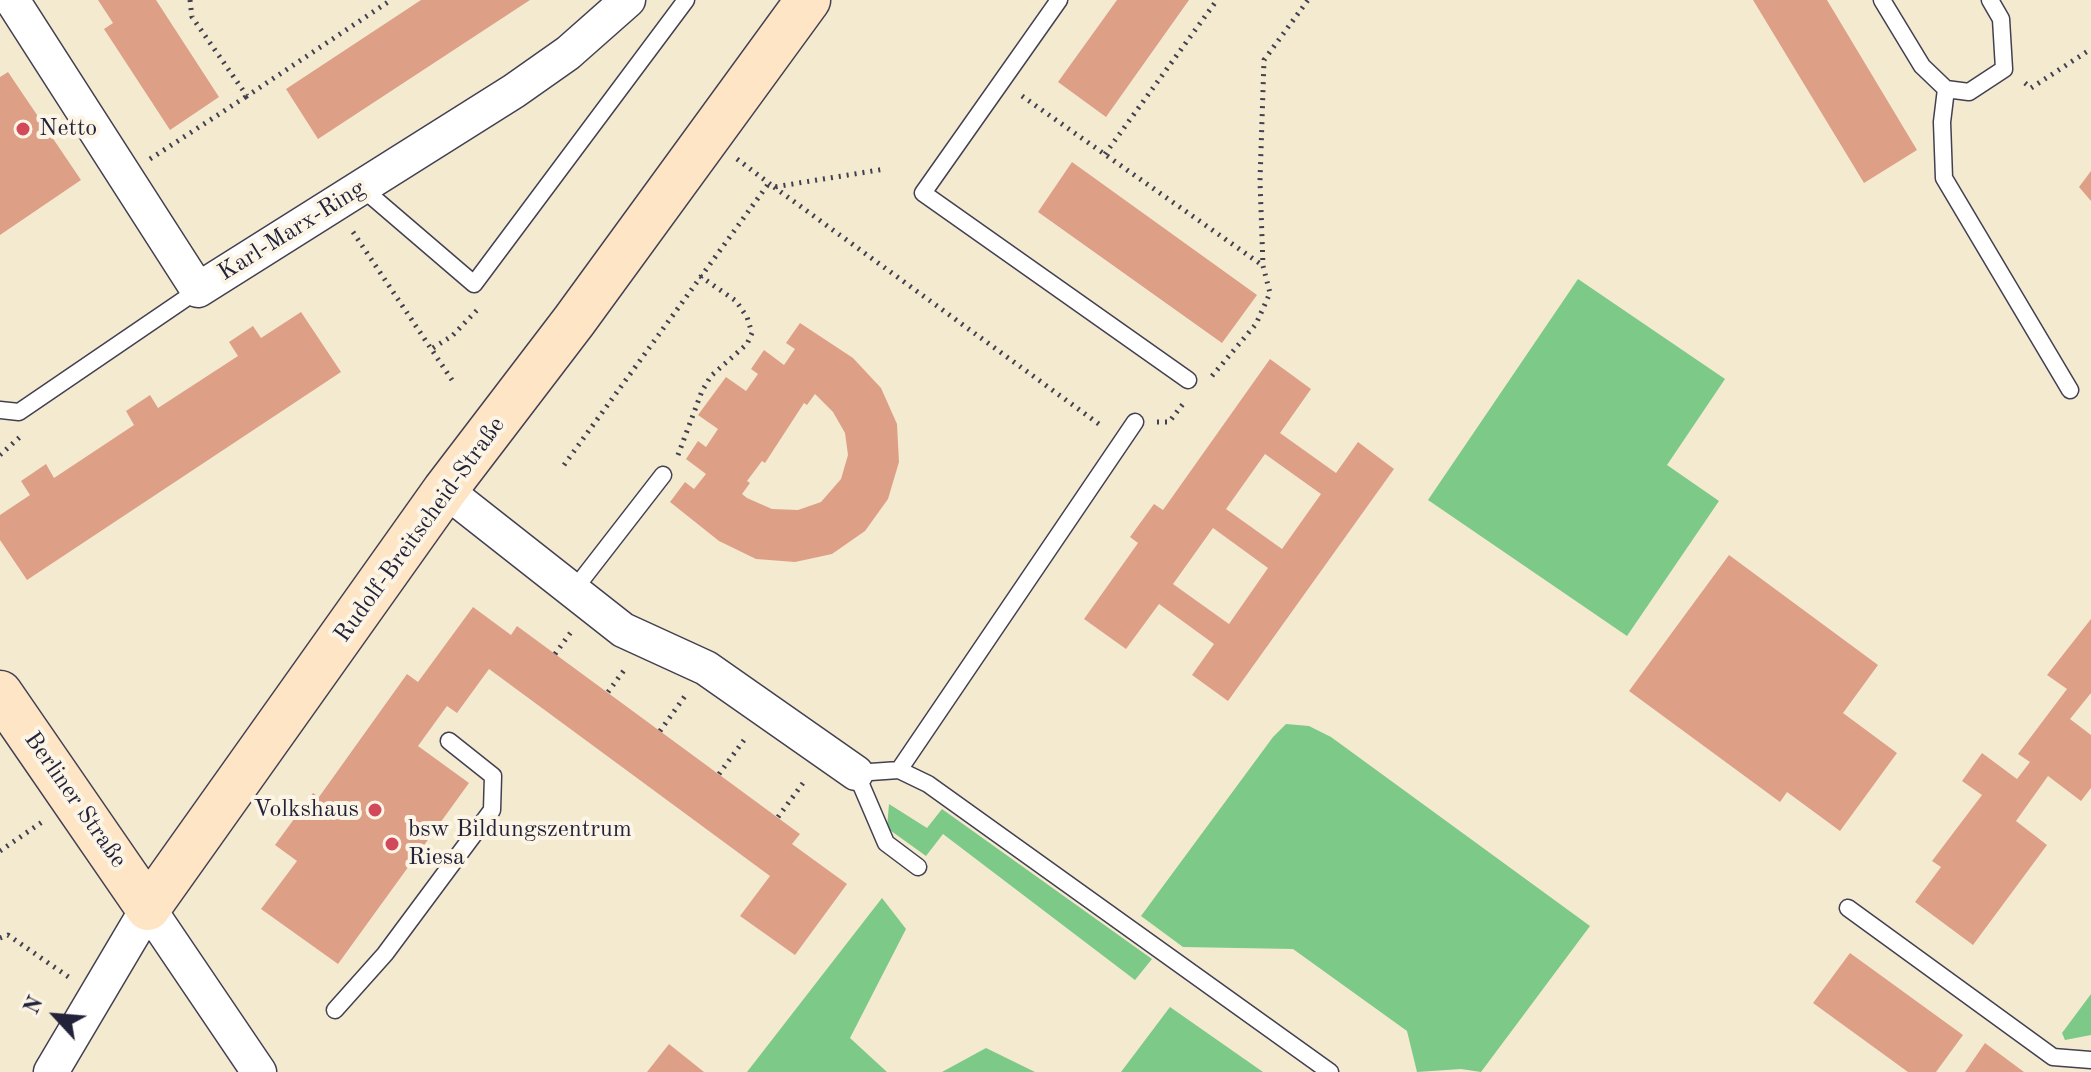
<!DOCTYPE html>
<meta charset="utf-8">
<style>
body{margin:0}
#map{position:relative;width:2091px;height:1072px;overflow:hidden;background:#f4ead0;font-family:"Old Standard TT",serif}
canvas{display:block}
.north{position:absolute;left:16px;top:976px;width:80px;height:80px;-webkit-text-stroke:6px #fcf5e5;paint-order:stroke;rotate:296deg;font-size:22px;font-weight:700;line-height:32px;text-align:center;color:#22223b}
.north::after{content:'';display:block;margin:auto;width:28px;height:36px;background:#22223b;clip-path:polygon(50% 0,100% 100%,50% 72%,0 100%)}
</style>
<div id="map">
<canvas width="2091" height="1072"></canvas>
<div class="north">N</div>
</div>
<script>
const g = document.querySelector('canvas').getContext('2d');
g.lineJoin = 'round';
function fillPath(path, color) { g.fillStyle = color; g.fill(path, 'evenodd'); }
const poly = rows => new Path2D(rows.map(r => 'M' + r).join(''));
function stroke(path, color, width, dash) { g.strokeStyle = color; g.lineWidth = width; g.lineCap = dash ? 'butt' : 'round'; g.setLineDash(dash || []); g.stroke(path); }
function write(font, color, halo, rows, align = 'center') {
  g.font = font + ' "Old Standard TT",serif'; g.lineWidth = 8; g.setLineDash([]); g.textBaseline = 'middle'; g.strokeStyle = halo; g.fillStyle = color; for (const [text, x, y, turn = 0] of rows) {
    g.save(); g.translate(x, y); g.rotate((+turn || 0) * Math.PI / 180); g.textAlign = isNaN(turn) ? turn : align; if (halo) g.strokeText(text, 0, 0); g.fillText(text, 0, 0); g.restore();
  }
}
fillPath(poly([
 [1578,279,1725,379,1667,465,1719,501,1627,636,1428,500],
 [1286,724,1309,726,1331,737,1590,926,1481,1072,1461,1069,1417,1072,1407,1031,1293,949,1183,947,1141,916,1273,737],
 [889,804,927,828,942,809,1152,959,1135,980,943,834,926,856,887,828],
 [882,898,906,929,850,1038,887,1072,747,1072],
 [2091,994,2091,1035,2065,1040,2062,1033],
 [1170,1007,1263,1072,1121,1072],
 [986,1048,1035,1072,942,1072]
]), '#7cc988');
fillPath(poly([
 [98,0,156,0,219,97,170,130,104,29,113,23],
 [421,0,530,0,318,139,286,89],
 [1117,0,1189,0,1106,117,1058,82],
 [1753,0,1827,0,1917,150,1864,183],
 [8,72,81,180,0,235,0,77],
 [1072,162,1257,295,1222,343,1038,212],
 [2091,171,2091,201,2079,187],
 [301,312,341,372,27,580,0,540,0,515,30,495,21,481,46,464,54,478,134,425,126,411,150,395,158,408,238,356,229,342,253,326,261,338],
 [800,323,853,358,881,388,897,424,899,462,888,499,865,531,832,554,795,562,756,559,719,541,670,502,685,482,694,489,706,474,686,459,698,441,706,447,718,429,698,415,726,377,746,391,758,374,751,369,764,350,784,365,795,349,786,343],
 [815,394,833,412,845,433,848,455,841,479,821,502,798,510,772,509,747,498,742,494,750,483,747,481,762,461,765,463,804,403,807,405],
 [1270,359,1311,389,1280,433,1336,473,1358,442,1394,469,1228,701,1192,675,1214,644,1159,604,1126,649,1084,619,1138,543,1130,537,1154,504,1163,510],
 [1265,454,1321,494,1282,549,1226,509],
 [1213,528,1268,568,1229,624,1173,584],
 [1729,555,1878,665,1843,713,1897,753,1840,831,1787,792,1780,802,1629,691],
 [473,607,511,635,517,626,800,834,792,844,847,884,795,955,740,916,770,876,489,669,457,713,447,706,418,746,469,783,338,964,261,909,297,861,275,845,313,793,319,797,407,674,418,682],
 [2091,619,2091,693,2070,719,2091,735,2091,788,2081,801,2048,776,2016,821,2047,845,1973,945,1915,902,1941,867,1932,861,1982,795,1962,781,1982,753,2017,779,2030,762,2018,754,2067,689,2047,675],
 [1850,953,1963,1035,1936,1072,1908,1072,1813,1003],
 [1985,1043,2024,1072,1965,1072],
 [669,1044,704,1072,647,1072]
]), '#dda087');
const service = poly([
 [1059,0,923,193,1188,380],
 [1882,0,1922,66,1946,89,1969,92,2004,69,2001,19,1990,0],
 [1946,89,1942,122,1944,178,2070,390],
 [362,188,474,284,686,0],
 [0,410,19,412,198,290],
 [573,591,663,475],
 [899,770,1135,422],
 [918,867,886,843,856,773,899,770,928,784,1330,1072],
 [1848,908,2053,1057,2091,1060],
 [335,1010,385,954,492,810,493,776,449,741]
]);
const minor = poly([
 [12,0,198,290,514,91,568,53,628,0],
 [445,490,623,630,706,668,856,773],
 [51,1072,148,908,259,1072]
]);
const secondary = poly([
 [0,693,148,908,445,490,574,321,808,0]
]);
stroke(service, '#424051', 19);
stroke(minor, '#424051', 37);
stroke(secondary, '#424051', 47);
stroke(poly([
 [190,0,192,17,247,96,391,0],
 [2025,83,2031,88,2091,49],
 [1022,96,1262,265],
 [1105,154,1217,0],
 [150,159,247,96],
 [737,159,774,187,885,169],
 [774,187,1103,427],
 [353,232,454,383],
 [433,348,452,336,479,308],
 [1212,376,1256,324,1270,293,1263,266,1260,181,1264,60,1308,0],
 [1157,422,1169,422,1183,404],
 [0,455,21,436],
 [678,455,702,391,711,376,747,344,752,333,747,317,736,301,700,276],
 [564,465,769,183],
 [555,654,571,632],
 [608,692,625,669],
 [660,731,685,696],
 [719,774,747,736],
 [778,817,806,779],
 [0,851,42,822],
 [0,938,8,935,70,978]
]), '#424051', 5, [2, 6]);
stroke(service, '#fff', 16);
stroke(minor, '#fff', 34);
stroke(secondary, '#fee5c5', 44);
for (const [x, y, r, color] of [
 [23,129,8,"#d1495b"],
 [375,810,8,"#d1495b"],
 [392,844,8,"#d1495b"]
]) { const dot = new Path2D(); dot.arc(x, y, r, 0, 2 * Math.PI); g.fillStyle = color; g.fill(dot); stroke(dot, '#fcf5e5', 3); }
write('24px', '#22223b', '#fcf5e5', [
 ["Netto",39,129],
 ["Volkshaus",359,810,"right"],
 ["bsw Bildungszentrum",408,830],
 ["Riesa",408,858]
], 'left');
write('24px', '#22223b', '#fcf5e5', [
 ["Karl-Marx-Ring",292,231,-32],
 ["Rudolf-Breitscheid-Straße",420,530,-54],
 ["Berliner Straße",75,800,55]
]);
</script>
